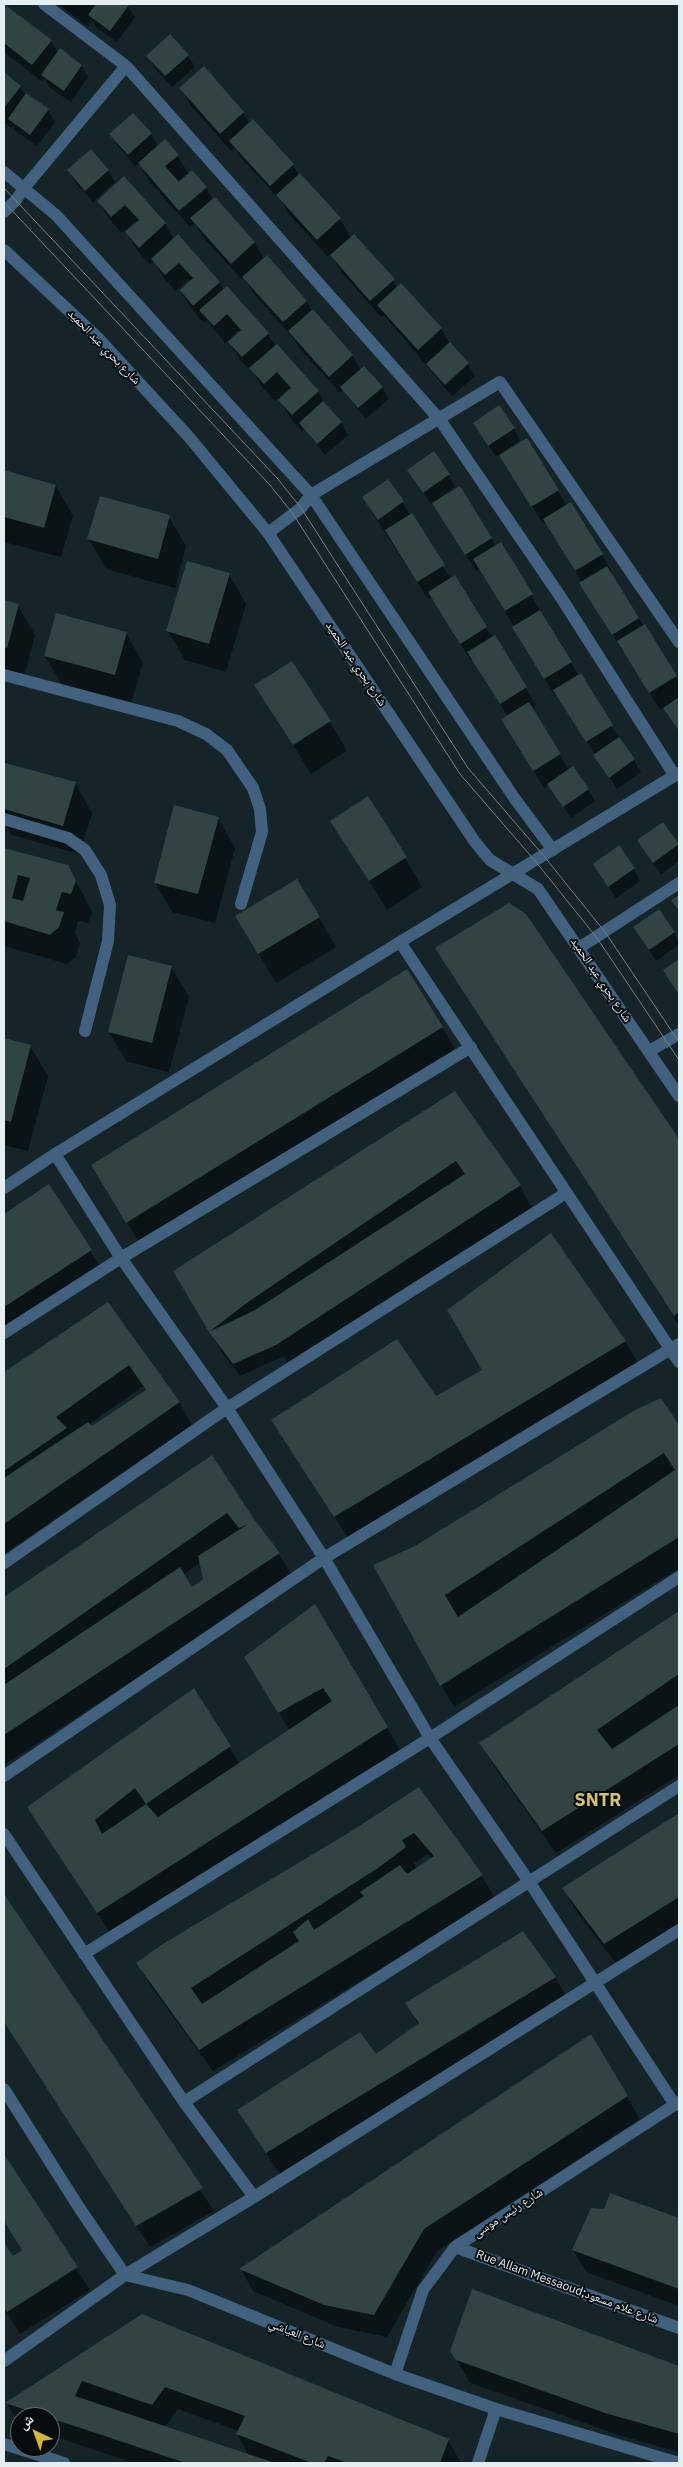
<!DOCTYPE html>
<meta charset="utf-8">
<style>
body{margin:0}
#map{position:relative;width:683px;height:2467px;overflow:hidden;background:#142429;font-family:"IBM Plex Sans","Noto Naskh Arabic",sans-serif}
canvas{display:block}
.frame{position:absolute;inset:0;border:5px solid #e5eff2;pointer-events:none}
.north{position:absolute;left:10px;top:2407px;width:50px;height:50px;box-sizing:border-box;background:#060c0e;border:1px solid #5f6769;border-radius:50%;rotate:318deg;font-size:14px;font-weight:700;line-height:20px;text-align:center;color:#e5eff2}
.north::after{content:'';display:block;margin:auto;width:18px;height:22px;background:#d2b736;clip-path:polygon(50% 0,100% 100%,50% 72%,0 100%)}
</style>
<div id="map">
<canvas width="683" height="2467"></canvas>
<div class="frame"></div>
<div class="north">ش</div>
</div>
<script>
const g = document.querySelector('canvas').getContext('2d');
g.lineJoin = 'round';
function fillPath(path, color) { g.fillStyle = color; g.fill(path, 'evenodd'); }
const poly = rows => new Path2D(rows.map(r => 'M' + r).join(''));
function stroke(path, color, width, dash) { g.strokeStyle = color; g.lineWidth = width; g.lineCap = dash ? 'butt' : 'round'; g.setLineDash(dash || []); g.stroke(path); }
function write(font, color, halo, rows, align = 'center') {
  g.font = font + ' "IBM Plex Sans","Noto Naskh Arabic",sans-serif'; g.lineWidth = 4; g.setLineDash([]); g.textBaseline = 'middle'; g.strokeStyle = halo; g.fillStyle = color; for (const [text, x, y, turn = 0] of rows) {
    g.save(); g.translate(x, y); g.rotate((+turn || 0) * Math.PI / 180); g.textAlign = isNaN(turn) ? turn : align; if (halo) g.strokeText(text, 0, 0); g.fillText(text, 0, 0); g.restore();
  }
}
fillPath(poly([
 [4,4,51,41,58,53,81,65,88,77,71,102,49,87,45,79,43,82,4,52],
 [58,4,126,4,135,17,117,42,96,27,93,21,88,27],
 [148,56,188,56,195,67,172,87,155,68],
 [203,68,243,113,250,124,253,121,293,165,299,176,340,219,351,238,354,235,398,288,401,285,441,329,450,344,468,364,475,376,452,396,384,315,381,317,342,273,331,254,328,257,288,213,282,202,241,158,235,147,231,151,191,106,181,88],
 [4,74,20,87,26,96,48,110,55,122,37,146,16,131,13,126,11,128,4,122],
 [133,114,151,134,158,147,178,156,188,173,177,182,206,187,213,200,254,242,264,259,306,301,312,312,352,355,361,370,382,387,388,399,366,419,343,390,340,393,300,349,294,339,254,294,244,278,242,280,202,236,195,223,190,227,149,181,139,163,135,166,118,146,111,134],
 [68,170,108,170,115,182,93,202,75,182],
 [124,178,165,224,174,240,219,282,224,290,268,334,275,346,318,391,327,407,341,423,348,435,325,455,305,430,302,432,290,418,280,400,290,391,288,389,275,401,261,386,254,373,240,360,230,342,240,333,238,331,225,343,207,320,204,323,191,308,181,291,191,282,189,279,176,291,163,277,154,261,150,265,137,250,127,233,137,223,135,221,122,233,109,219,98,201],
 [514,428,520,440,508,449,509,451,527,440,567,506,602,555,612,572,610,573,679,682,679,731,664,708,660,710,624,651,623,652,546,522,543,524,500,454,496,457,481,435],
 [4,472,56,486,73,516,61,557,4,542],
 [448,475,455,487,443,495,444,497,460,487,496,546,531,595,579,676,641,772,617,789,557,694,555,696,480,569,476,571,433,502,431,504,416,482],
 [388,480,451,579,493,638,495,637,536,705,531,708,569,770,588,789,595,801,571,818,549,785,544,788,513,737,508,717,473,659,471,661,432,597,428,599,370,509],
 [169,517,186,546,175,588,106,569,89,539],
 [229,574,246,604,226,672,185,660,168,631],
 [4,602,18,606,35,635,24,677,4,671],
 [126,633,143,663,131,704,62,685,45,656],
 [256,685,330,722,347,751,311,774],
 [6,764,75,783,92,813,80,854,12,835,4,822,4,773],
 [218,818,235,848,215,923,172,912,155,882],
 [332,821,405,858,422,887,387,910],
 [663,823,679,847,679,861,661,874,646,852],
 [4,849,67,866,84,896,92,912,88,923,78,921,75,933,80,943,76,957,67,964,4,946],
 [634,869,640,881,616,898,601,876],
 [525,915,679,1141,679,1325,437,948],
 [237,916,319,918,336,947,276,983],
 [634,927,674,932,679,945,656,961],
 [171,967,189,997,169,1072,126,1061,109,1032],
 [442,1027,455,1049,140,1244,106,1188],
 [4,1039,30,1046,48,1076,28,1151,4,1145],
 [454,1092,520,1186,532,1208,290,1366,284,1356,240,1376,223,1354,175,1272],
 [49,1185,104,1273,4,1338,4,1215],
 [108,1304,179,1402,192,1425,4,1554,4,1373],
 [143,1386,146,1391,92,1428,89,1425],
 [625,1341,638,1363,348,1538,273,1420,436,1397],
 [661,1400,679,1427,679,1568,454,1707,441,1685,416,1547],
 [211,1457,253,1520,279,1554,292,1576,4,1765,4,1598],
 [201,1562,204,1580,192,1589,183,1575],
 [315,1606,400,1750,111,1934,28,1807,193,1690,240,1764,290,1731,259,1679],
 [679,1612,679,1775,556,1853,494,1766,481,1744],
 [419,1789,482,1876,495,1898,213,2071,151,1986,138,1964,351,1833],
 [428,1854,432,1859,417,1869,414,1863],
 [679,1815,679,1928,618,1966,576,1911,564,1889],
 [4,1896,214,2211,150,2247,4,2022],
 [555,1977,568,2000,280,2175,239,2110,376,2056,419,2025,407,2003],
 [591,2036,640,2119,437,2251,387,2337,338,2327,253,2291,241,2269],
 [4,2156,90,2290,20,2334,4,2308,4,2245,12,2257,23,2251,4,2221],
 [611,2195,679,2219,679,2306,586,2272,573,2250,605,2210],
 [473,2291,679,2367,679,2452,619,2435,470,2383,451,2351],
 [143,2316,448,2440,461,2463,134,2463,50,2435,50,2417,20,2417,20,2426,7,2404],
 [178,2409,239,2431,237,2434,249,2456,165,2427]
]), '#0007');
fillPath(poly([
 [4,4,52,40,32,65,4,43],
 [96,4,128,4,129,5,110,31,88,15],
 [170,34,189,55,165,76,146,56],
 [60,48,82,65,64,91,41,75],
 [204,66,244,112,220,134,179,88],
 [4,72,21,86,4,108],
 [26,93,49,109,30,135,8,119],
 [133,113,152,133,128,155,109,134],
 [253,119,294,164,270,186,229,141],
 [165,139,179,155,165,166,179,182,192,170,207,187,179,211,138,163],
 [91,149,109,170,85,191,67,170],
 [300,173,341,218,317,240,276,195],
 [124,176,166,223,139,248,125,232,139,220,125,205,111,217,97,201],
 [215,197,255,242,231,264,190,218],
 [178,234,220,282,193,306,180,290,193,278,179,263,165,275,151,259],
 [354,234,395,279,370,301,330,255],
 [267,255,307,301,283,322,242,277],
 [401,283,442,328,418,350,377,305],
 [227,286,269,333,242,357,228,342,241,330,227,314,214,326,199,310],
 [313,309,353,355,329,377,288,331],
 [450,342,469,363,445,385,426,364],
 [277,344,319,391,292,415,278,400,291,388,277,372,264,384,249,368],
 [364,366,383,387,358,408,340,387],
 [323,401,342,422,317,444,299,423],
 [499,405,515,428,488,446,473,423],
 [527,438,559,490,531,507,499,455],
 [434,451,450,474,423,493,407,470],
 [4,470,56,485,44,528,4,517],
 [388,479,404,501,378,520,362,497],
 [460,486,492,538,465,555,432,503],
 [100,496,170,515,158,559,87,539],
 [571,502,603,554,575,571,543,519],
 [412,513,445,565,417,582,385,530],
 [501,542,533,594,505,611,473,559],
 [187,561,230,573,209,644,166,631],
 [607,566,639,618,612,635,579,583],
 [455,575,487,627,460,644,428,592],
 [4,600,19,604,7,648,4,647],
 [540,610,572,662,544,679,512,627],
 [56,613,127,632,115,675,44,656],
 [645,624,677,676,649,693,617,641],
 [495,635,527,687,500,704,467,652],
 [292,661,331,721,293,745,254,685],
 [581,673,613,725,586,742,553,690],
 [679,697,679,731,663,708],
 [529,702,561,754,533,771,501,719],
 [619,737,635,759,609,778,593,755],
 [5,763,76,782,63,826,4,809],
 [573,766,589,789,563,807,547,784],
 [368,796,407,857,369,881,330,821],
 [174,805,219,817,198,894,154,883],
 [663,822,679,844,653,863,637,840],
 [619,845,635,868,608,887,593,864],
 [4,848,68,865,76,881,71,894,62,892,56,910,64,912,59,927,50,935,4,921],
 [18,875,30,878,23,901,12,898],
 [297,879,320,917,258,954,235,916],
 [679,895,679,911,671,900],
 [509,903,526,914,679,1139,679,1312,674,1316,435,948],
 [659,909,675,932,649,950,633,927],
 [128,955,172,966,152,1043,108,1032],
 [679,959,679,995,663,970],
 [407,969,443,1027,126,1223,91,1165],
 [4,1038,31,1045,11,1122,4,1120],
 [455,1091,521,1185,276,1345,233,1364,209,1332,255,1310,465,1174,456,1161,248,1302,209,1332,173,1271],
 [49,1184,92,1250,4,1307,4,1214],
 [551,1233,626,1341,334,1517,271,1420,397,1339,436,1396,482,1370,447,1310],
 [108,1302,180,1402,4,1524,4,1478,88,1422,92,1426,146,1390,129,1365,56,1417,67,1428,4,1471,4,1372],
 [661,1398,679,1425,679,1537,440,1686,373,1565,415,1546,635,1410],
 [664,1453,675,1470,458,1617,445,1595],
 [212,1455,254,1519,280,1553,4,1735,4,1685,180,1567,192,1587,203,1579,198,1556,248,1524,239,1528,227,1513,4,1669,4,1597],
 [315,1604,388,1727,97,1913,27,1807,194,1688,231,1746,146,1804,135,1788,95,1820,102,1834,146,1804,158,1817,332,1701,323,1688,278,1713,244,1657],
 [679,1611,679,1674,597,1730,612,1749,679,1705,679,1744,542,1831,479,1743],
 [419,1787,483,1875,199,2050,136,1963,161,1945,350,1832],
 [414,1833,434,1856,407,1874,400,1865,360,1892,364,1896,314,1930,308,1919,293,1932,299,1941,202,2004,191,1988,378,1868,406,1847,402,1840],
 [679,1813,679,1897,604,1944,562,1888],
 [4,1894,203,2188,136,2226,4,2022],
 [523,1931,556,1977,266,2153,237,2110,360,2032,376,2054,419,2023,405,2003],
 [591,2034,628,2096,424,2229,374,2315,324,2305,239,2269],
 [4,2154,78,2267,7,2312,4,2308,4,2242,13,2256,22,2250,4,2221],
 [610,2193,679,2218,679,2289,572,2250,591,2208,604,2209],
 [472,2289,679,2366,679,2434,605,2413,456,2360,450,2351],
 [142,2314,449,2439,440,2463,348,2463,328,2456,324,2463,312,2463,236,2434,245,2416,165,2387,152,2405,82,2381,75,2396,275,2463,186,2463,5,2403]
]), '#314343');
stroke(poly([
 [44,4,126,66,440,420,562,599,675,776],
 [4,172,56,215,311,495,515,799,553,850],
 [4,212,16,200,24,188,126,66],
 [4,250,99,339,189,437,268,533,475,842,490,860,538,889,679,1096],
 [268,533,301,508,311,495,500,382,679,642],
 [4,675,178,721,206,734,227,750,253,788,260,809,262,832,241,904],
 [4,819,68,838,85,850,101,875,110,905,108,941,85,1031],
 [400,942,679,1362],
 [579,948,679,883],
 [649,1051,679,1034],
 [55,1154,121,1258,227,1408,324,1558,430,1738,530,1883,675,2105],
 [4,1188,55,1154,400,942,679,773],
 [4,1333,121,1258,471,1047],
 [4,1563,227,1408,566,1193],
 [4,1776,324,1558,679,1344],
 [4,1834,184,2102,254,2197],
 [84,1954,430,1738,679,1577],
 [4,2089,80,2209,125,2275,188,2290,395,2374,496,2409,679,2463],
 [184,2102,679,1786],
 [455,2247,679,2328],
 [4,2361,125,2275,254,2197,679,1930],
 [395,2374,423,2290,455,2247,679,2102],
 [4,2444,64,2463],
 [478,2463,496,2409]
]), '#41617e', 12);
stroke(poly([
 [4,188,277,478,301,508,468,768,543,855,605,932,679,1042],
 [4,202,270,485,293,514,460,774,536,862,597,938,679,1060]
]), '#738084', 1);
write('12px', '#e5eff2', '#060c0e', [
 ["شارع بحري عبد الحميد",104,347,46],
 ["شارع بحري عبد الحميد",356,664,56],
 ["شارع بحري عبد الحميد",601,980,56],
 ["شارع رئيس موسى",508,2213,-33],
 ["Rue Allam Messaoud;شارع علام مسعود",567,2287,20],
 ["شارع العياشي",297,2334,22]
]);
write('bold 18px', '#d3c274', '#060c0e', [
 ["SNTR",598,1801]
]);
</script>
